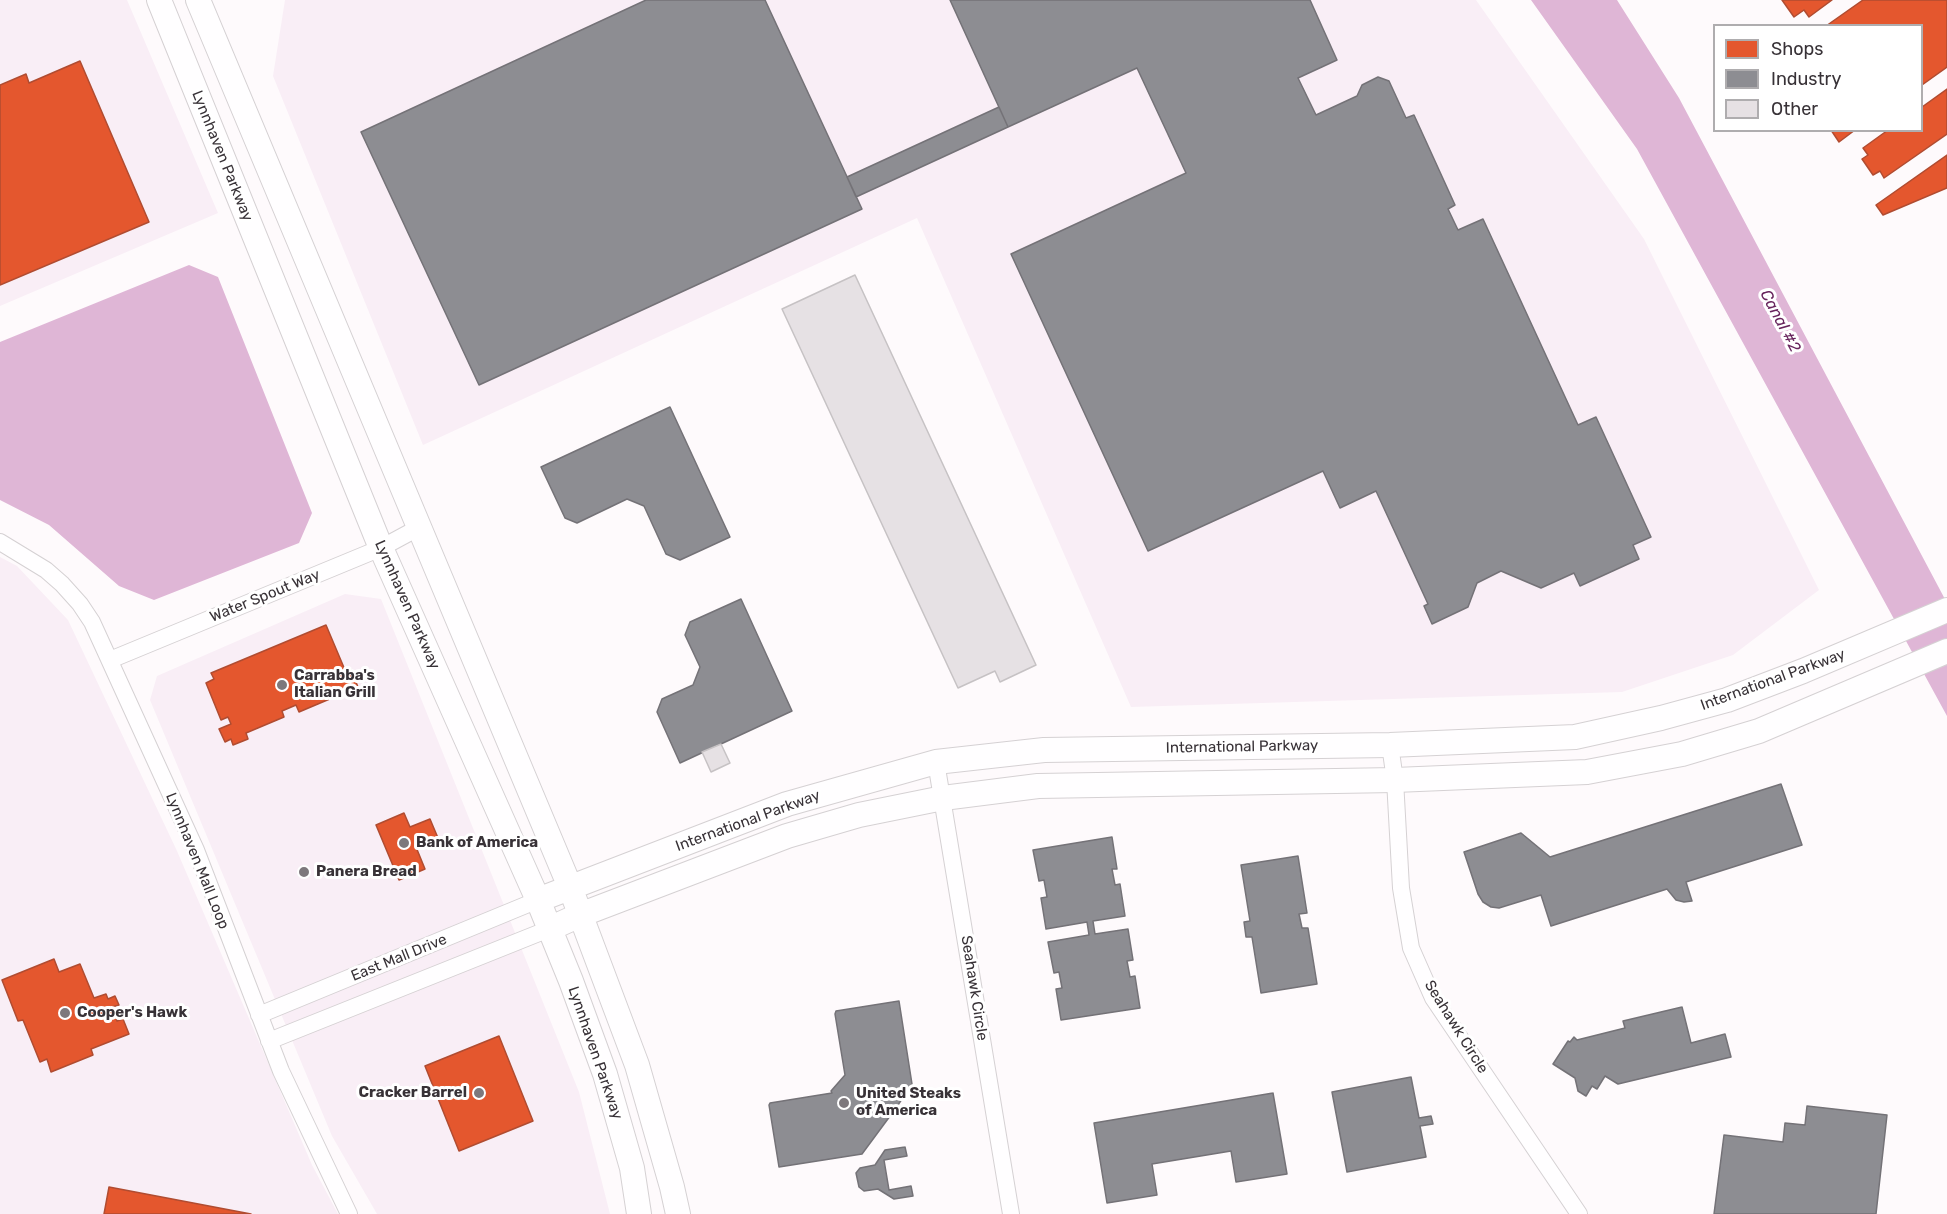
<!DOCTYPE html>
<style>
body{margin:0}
#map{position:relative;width:1947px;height:1214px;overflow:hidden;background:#fefafc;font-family:Rubik,sans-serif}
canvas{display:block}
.legend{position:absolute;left:1713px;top:24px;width:210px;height:108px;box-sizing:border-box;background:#fff;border:2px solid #afadaf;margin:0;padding:8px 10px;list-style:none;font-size:18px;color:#383237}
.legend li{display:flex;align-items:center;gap:12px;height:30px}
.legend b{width:30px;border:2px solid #afadaf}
</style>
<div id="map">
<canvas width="1947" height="1214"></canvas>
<ul class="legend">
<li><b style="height:16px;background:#e4572e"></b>Shops</li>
<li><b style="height:16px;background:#8d8d92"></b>Industry</li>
<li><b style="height:16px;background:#e6e1e4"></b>Other</li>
</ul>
</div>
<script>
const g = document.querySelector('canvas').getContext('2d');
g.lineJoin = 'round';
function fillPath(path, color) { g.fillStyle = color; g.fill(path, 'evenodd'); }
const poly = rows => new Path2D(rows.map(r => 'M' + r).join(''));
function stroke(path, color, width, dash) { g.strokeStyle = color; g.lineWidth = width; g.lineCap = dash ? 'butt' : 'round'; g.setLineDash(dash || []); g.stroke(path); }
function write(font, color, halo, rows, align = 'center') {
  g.font = font + ' Rubik,sans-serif'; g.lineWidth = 6; g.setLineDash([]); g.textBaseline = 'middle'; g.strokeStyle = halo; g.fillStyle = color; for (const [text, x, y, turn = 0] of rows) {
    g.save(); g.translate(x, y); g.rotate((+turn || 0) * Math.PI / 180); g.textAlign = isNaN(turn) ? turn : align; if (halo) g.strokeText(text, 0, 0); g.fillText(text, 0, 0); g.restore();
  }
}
fillPath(poly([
 [0,0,127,0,218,213,0,306],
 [285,0,1476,0,1644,239,1819,590,1733,655,1622,692,1131,707,917,218,423,445,273,76],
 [0,557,17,566,68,620,177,851,312,1165,338,1214,0,1214],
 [345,594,381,599,579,1092,610,1214,377,1214,332,1136,150,700,157,676]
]), '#f9eef6');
fillPath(poly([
 [1531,0,1617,0,1679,98,1947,603,1947,716,1637,149],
 [189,265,218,277,312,513,299,543,154,600,119,586,49,525,0,500,0,342]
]), '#dfb6d6');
const shops = poly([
 [1782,0,1832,0,1809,17,1804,10,1794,17,1782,0],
 [1863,0,1947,0,1947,67,1922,85,1922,26,1826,26,1863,0],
 [80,61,149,222,0,285,0,85,26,74,29,83,80,61],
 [1947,89,1947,134,1884,178,1880,171,1873,175,1862,159,1868,155,1863,148,1888,130,1922,130,1922,107,1947,89],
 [1831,130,1855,130,1839,142,1831,130],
 [1947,155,1947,188,1883,215,1876,205,1947,155],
 [326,625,345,670,350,668,358,687,299,712,296,705,282,711,284,717,246,733,248,739,233,745,231,739,225,742,219,729,231,724,228,717,221,720,206,683,214,679,211,673,326,625],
 [404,813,410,827,430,819,438,838,416,847,425,869,399,880,376,825,404,813],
 [54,959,59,972,80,964,94,998,106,994,108,999,115,996,119,1005,112,1007,117,1021,123,1019,129,1034,91,1049,93,1055,51,1072,47,1059,40,1062,23,1020,18,1021,2,980,54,959],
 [499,1036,533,1121,459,1151,425,1066,499,1036],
 [109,1187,251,1214,104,1214,109,1187]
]);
fillPath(shops, '#e4572e');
stroke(shops, '#b04c31', 1.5);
const industry = poly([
 [646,0,765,0,862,209,479,385,361,132,646,0],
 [950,0,1310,0,1337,60,1298,78,1316,115,1357,96,1362,85,1378,77,1389,81,1406,118,1414,115,1455,205,1448,209,1458,230,1483,219,1578,425,1596,417,1651,537,1633,545,1639,559,1580,586,1574,573,1541,588,1501,571,1477,583,1468,607,1432,624,1424,606,1428,604,1376,491,1340,508,1323,471,1148,551,1011,254,1186,173,1137,68,1008,127,950,0],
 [999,107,1008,127,856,197,847,177,999,107],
 [670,407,730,537,680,560,666,554,644,506,627,499,577,523,565,518,541,467,670,407],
 [741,599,792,711,680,763,657,712,662,699,693,685,700,667,685,635,690,622,741,599],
 [1781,784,1802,845,1686,882,1692,901,1684,902,1676,900,1667,889,1551,926,1541,895,1499,908,1491,907,1483,902,1478,894,1464,852,1521,833,1550,857,1781,784],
 [1112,837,1117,869,1112,869,1115,885,1120,884,1125,916,1093,921,1095,934,1128,929,1133,960,1127,961,1130,977,1135,976,1140,1008,1061,1020,1056,989,1062,988,1059,972,1054,973,1048,942,1089,935,1087,922,1046,929,1041,898,1047,897,1044,880,1039,881,1033,850,1112,837],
 [1298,856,1307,913,1299,914,1302,928,1308,928,1317,984,1261,993,1252,937,1246,937,1244,922,1250,921,1241,865,1298,856],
 [899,1001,912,1084,896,1108,862,1154,779,1167,769,1105,770,1103,832,1093,831,1091,845,1075,835,1014,836,1011,899,1001],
 [1682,1007,1691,1043,1725,1034,1731,1057,1618,1084,1605,1076,1597,1089,1592,1086,1586,1096,1578,1091,1575,1078,1553,1064,1568,1041,1570,1042,1574,1037,1577,1040,1625,1028,1623,1021,1682,1007],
 [1411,1077,1419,1118,1431,1116,1433,1124,1420,1126,1426,1157,1347,1172,1332,1092,1411,1077],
 [1273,1093,1287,1174,1236,1182,1231,1151,1152,1164,1157,1195,1107,1203,1094,1123,1273,1093],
 [1807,1106,1887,1115,1876,1214,1714,1214,1724,1135,1783,1142,1785,1123,1805,1125,1807,1106],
 [905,1147,907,1156,884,1160,889,1190,911,1186,913,1196,894,1199,878,1189,864,1191,859,1187,856,1173,860,1168,875,1165,885,1150,905,1147]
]);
fillPath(industry, '#8d8d92');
stroke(industry, '#747277', 1.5);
const building = poly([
 [855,275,1036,665,1000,682,995,671,958,688,782,309,855,275],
 [721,744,730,763,711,772,702,752,721,744]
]);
fillPath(building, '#e6e1e4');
stroke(building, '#c6c2c4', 1.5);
const street = poly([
 [0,542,46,570,62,584,80,604,92,622,196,850,281,1071,349,1214],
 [110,660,381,548,418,528],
 [1390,745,1395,780,1401,888,1411,948,1433,998,1579,1214],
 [936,762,1011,1214],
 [259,1015,538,900],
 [269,1041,549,929]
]);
const secondary = poly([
 [159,0,381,548,538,900,571,981,605,1074,632,1168,639,1214],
 [198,0,570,887,637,1065,672,1187,678,1214],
 [538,900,787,804,936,762,1044,750,1390,745,1575,737,1661,718,1727,700,1803,671,1947,610],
 [549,929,580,915,787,836,859,815,943,798,1038,786,1395,780,1587,772,1682,754,1759,731,1947,651]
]);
stroke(street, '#d5d1d3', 18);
stroke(secondary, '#d5d1d3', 26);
stroke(street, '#fffeff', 16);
stroke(secondary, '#fffeff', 24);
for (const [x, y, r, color] of [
 [282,685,6,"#7d787c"],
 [404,843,6,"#7d787c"],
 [304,872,6,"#7d787c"],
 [65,1013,6,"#7d787c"],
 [479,1093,6,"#7d787c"],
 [844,1103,6,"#7d787c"]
]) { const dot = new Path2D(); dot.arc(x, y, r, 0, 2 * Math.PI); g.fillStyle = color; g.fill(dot); stroke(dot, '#fff', 2); }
write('15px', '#383237', '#fff', [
 ["Lynnhaven Parkway",222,156,68],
 ["Water Spout Way",265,596,-22],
 ["Lynnhaven Parkway",407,605,66],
 ["International Parkway",1773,680,-20],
 ["International Parkway",1242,747,-1],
 ["International Parkway",748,821,-20],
 ["Lynnhaven Mall Loop",197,861,68],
 ["East Mall Drive",399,958,-22],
 ["Seahawk Circle",974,988,81],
 ["Seahawk Circle",1456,1027,58],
 ["Lynnhaven Parkway",595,1053,71]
]);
write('bold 15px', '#383237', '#fff', [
 ["Carrabba's",294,676],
 ["Italian Grill",294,693],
 ["Bank of America",416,843],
 ["Panera Bread",316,872],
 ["Cooper's Hawk",77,1013],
 ["Cracker Barrel",467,1093,"right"],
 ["United Steaks",856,1094],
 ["of America",856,1111]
], 'left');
write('italic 16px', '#68255d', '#fff', [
 ["Canal #2",1780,321,62]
]);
</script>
